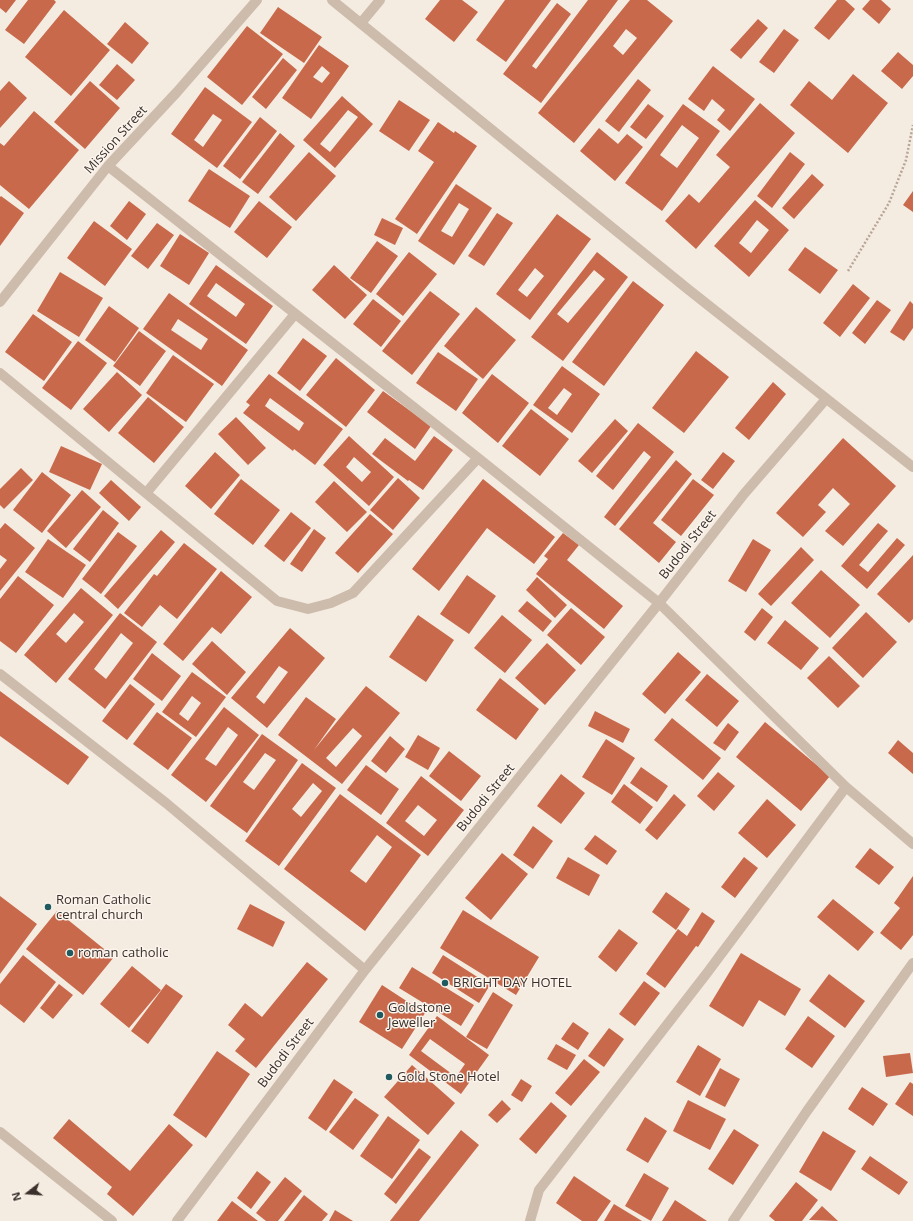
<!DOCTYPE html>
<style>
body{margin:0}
#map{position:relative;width:913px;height:1221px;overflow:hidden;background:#f4ebe1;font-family:"Open Sans",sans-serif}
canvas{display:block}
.north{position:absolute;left:8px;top:1173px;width:40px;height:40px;-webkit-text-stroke:3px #fbf5ee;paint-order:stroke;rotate:253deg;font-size:11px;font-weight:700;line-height:16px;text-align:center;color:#3b302b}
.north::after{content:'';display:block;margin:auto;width:14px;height:18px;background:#3b302b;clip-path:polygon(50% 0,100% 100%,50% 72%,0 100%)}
</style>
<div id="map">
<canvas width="913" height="1221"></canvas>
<div class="north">N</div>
</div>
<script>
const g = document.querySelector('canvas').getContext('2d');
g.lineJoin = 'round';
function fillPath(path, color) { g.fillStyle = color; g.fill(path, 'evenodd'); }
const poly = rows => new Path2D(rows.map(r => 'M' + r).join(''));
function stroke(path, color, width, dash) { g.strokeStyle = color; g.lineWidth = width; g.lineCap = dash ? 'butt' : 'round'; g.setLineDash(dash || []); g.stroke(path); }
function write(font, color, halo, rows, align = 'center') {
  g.font = font + ' "Open Sans",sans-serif'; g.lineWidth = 3; g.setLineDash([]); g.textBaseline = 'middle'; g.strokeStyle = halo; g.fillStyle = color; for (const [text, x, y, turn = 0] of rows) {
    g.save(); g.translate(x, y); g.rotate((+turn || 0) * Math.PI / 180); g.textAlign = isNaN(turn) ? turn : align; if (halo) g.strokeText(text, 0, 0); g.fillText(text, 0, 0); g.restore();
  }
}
fillPath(poly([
 [0,0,16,0,6,13,0,8],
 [28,0,54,0,56,2,24,44,5,30],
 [440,0,462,0,478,12,454,42,425,19],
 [505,0,551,0,506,62,476,40],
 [588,0,618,0,541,103,503,74,557,3,571,14,532,66,536,69],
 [630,0,647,0,673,21,574,143,538,113],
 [626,29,637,38,623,55,613,46],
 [837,0,845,0,855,9,829,40,814,28],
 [870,0,881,0,891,9,879,24,862,9],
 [278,7,322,37,304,63,260,33],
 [64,10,110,50,71,96,25,57],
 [758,19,768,28,741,59,730,50],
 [125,22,149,43,132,64,107,44],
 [247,26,283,54,242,105,207,77],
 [784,29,799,40,774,73,759,62],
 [319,45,349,66,311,119,282,98],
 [322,66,330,73,322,83,313,77],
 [898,52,913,65,913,76,902,89,881,71],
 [283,58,297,70,266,109,252,97],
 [117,64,135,80,117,100,99,85],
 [713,66,755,99,730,131,717,120,725,110,712,99,704,111,688,99],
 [853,74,888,103,848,153,790,105,809,81,832,100],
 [638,79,651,90,619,132,605,121],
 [9,81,27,98,0,128,0,91],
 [90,81,120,108,85,149,54,122],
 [205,87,252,122,217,168,171,134],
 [213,114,222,120,203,147,194,140],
 [342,96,373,124,335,168,303,140],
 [348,110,358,117,330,152,320,144],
 [399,100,430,120,409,151,379,131],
 [760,103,795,133,696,249,665,221,689,194,699,203,730,167,716,155],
 [648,104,664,116,646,139,630,127],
 [683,104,720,131,662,211,625,183],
 [682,125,699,138,677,168,660,155],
 [34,111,79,150,29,209,0,185,0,143,4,146],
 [260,117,277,131,240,179,223,166],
 [438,122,454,133,455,131,477,146,417,234,395,219,434,162,418,151],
 [599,128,618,144,627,134,643,147,615,181,580,151],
 [280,133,295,146,258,194,242,182],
 [309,152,336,176,296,221,269,197],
 [790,152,805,164,772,208,757,196],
 [209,169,250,196,230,228,188,201],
 [812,174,824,185,794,219,782,208],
 [456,184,492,208,454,265,418,241],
 [459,203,469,209,452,237,441,231],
 [913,191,913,212,903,205],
 [1,196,24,213,0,246,0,197],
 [755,200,789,230,749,277,714,246],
 [757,220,769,230,751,253,739,243],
 [129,201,146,214,127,240,110,226],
 [259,201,292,227,267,258,234,232],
 [497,213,513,223,484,266,468,256],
 [557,214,591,239,530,320,496,294],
 [535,268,544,276,527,297,518,290],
 [382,218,403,228,395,245,374,235],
 [94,221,132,249,105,286,67,258],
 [157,223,174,235,148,269,131,256],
 [180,234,209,253,189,285,160,266],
 [377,241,398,256,371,293,350,278],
 [805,247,838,270,820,294,788,270],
 [409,252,437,274,403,316,376,294],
 [597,252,628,277,563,361,531,337],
 [594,270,605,279,568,323,557,314],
 [216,265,273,306,246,344,189,304],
 [216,283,245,304,236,317,207,296],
 [334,265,367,295,345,319,312,290],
 [60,272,103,298,79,337,37,311],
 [633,281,664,305,604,386,572,362],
 [853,284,870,298,840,337,823,323],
 [430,291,460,314,412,375,382,351],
 [169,293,248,350,222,386,143,329],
 [178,319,208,339,201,350,171,330],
 [373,299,401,321,381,347,353,324],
 [877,300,891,310,865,344,852,333],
 [910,301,913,304,913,328,904,341,890,332],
 [109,306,139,328,115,362,85,340],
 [476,307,516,340,483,379,444,346],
 [33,314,72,342,44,381,5,352],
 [139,331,166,351,140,386,113,366],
 [303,338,327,356,300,391,277,373],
 [78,341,107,363,71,410,42,388],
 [696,351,729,377,684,433,652,408],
 [438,352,478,379,456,411,416,383],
 [173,355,214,384,186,422,146,393],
 [336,358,375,390,346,427,306,395],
 [562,366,600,394,572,433,533,405],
 [564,388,572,394,557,415,548,408],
 [117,372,142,395,109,432,83,409],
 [269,374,343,429,315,465,294,449,293,451,243,413,250,405,246,402],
 [270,398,304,423,299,431,265,406],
 [492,374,529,403,498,443,462,413],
 [773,382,786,394,749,440,735,428],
 [383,391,431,426,415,449,367,412],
 [148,397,184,427,154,463,118,433],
 [531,409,569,439,540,476,502,446],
 [236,417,266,448,248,465,218,434],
 [615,419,628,431,592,473,578,461],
 [638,423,674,452,615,526,604,517,651,457,644,451,613,490,596,476],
 [349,436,394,477,369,506,323,465],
 [354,457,371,472,362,482,346,467],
 [434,436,453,450,423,490,409,480,408,481,372,454,385,438,415,461],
 [843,438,896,486,843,546,825,531,850,504,833,488,818,505,826,512,803,537,776,513],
 [61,446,102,464,90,490,49,472],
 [215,452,240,475,211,509,185,486],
 [723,452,735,461,713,489,701,480],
 [676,460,692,474,653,523,676,542,659,563,619,529],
 [21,468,33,480,4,509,0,505,0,489],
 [42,472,71,495,42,533,13,510],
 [398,478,420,498,393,530,370,510],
 [241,479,280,510,253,545,214,514],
 [483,479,555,537,534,564,487,528,439,591,412,569],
 [693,479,714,495,681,536,661,520],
 [111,480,141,507,129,521,99,493],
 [334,481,367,512,347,532,315,502],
 [82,490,101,507,66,548,47,531],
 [103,510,119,523,90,562,73,549],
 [291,512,311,528,284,562,264,546],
 [370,514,393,534,358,573,335,553],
 [5,523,35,548,0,591,0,569,7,560,0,555,0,529],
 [878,523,888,531,859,565,868,572,897,538,905,545,867,589,841,566],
 [314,529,326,538,302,572,290,564],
 [161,530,175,542,118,609,104,596],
 [118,532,137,546,101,594,82,579],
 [563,533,579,545,567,560,623,606,604,629,536,574,548,559,544,556],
 [48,539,86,565,63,598,25,572],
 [753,539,771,550,746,592,728,581],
 [184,543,217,569,177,619,160,605,142,627,124,613,154,574,157,576],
 [801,547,814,560,771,606,758,594],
 [913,555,913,619,909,623,877,594],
 [821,570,860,605,830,638,791,603],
 [221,571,252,597,221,634,212,627,183,661,163,644],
 [467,575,496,596,469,634,440,614],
 [18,576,54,605,16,653,0,641,0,599],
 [537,577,567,605,555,618,526,590],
 [81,588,113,615,56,683,24,655],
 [74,613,84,622,66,643,56,634],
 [527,601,552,621,543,632,518,611],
 [571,608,605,637,581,665,547,635],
 [762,608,773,617,755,641,744,632],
 [866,612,897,642,863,678,832,648],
 [120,613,157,642,105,709,68,679],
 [121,633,133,643,106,679,94,669],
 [418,615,454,640,426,682,389,657],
 [502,615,532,640,505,673,474,648],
 [785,620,819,648,801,670,767,643],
 [290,628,325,658,267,728,231,698],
 [279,666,288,672,264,704,256,697],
 [212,641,246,672,227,695,192,664],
 [547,643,576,670,545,705,515,678],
 [678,652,701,672,665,714,642,694],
 [152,653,181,676,162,701,133,679],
 [829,656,860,686,838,708,807,678],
 [192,672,226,697,196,737,162,712],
 [192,696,201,703,188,721,179,714],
 [707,674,739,701,717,727,685,700],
 [500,678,539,709,516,740,476,710],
 [130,684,155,704,127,740,102,721],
 [366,686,400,713,342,784,278,735,306,697,336,719,314,750],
 [353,728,362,736,336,767,326,758],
 [0,691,89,757,68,785,0,736],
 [224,707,259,735,206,802,171,775],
 [228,727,238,735,216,766,205,759],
 [595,711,630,729,623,743,588,726],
 [157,712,192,738,168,770,133,744],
 [672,718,721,758,703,780,654,740],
 [765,722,830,776,801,811,736,757],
 [728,723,739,732,725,751,713,743],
 [262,734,298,760,247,833,210,806],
 [265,753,276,760,254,790,243,782],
 [418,735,440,748,428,770,405,757],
 [390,736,405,749,386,773,371,761],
 [606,739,635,758,612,795,582,777],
 [898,740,913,753,913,774,888,753],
 [449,751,481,776,461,801,429,776],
 [302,763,336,788,279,866,245,841],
 [313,783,322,791,301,817,292,809],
 [366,765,399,789,381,815,347,790],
 [641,767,668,786,657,802,630,783],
 [718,772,735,786,714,811,697,796],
 [561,774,585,793,561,824,537,806],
 [421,776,464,810,428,856,386,823],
 [418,805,437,820,424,836,405,821],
 [624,784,653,807,640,824,611,802],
 [340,794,421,855,365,931,284,869],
 [377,835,392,847,366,883,350,871],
 [674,794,686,805,657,840,645,830],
 [767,799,796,825,767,858,738,833],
 [533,826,553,841,533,869,513,855],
 [595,835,617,851,607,865,584,849],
 [870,848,894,867,879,885,855,867],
 [502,853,528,874,491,920,465,898],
 [568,857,600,875,589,896,556,878],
 [744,857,758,868,735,898,721,887],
 [913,876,913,935,901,950,880,933,900,908,894,903],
 [666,892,690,909,676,930,652,912],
 [0,896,37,924,0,974],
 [833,899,874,932,858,951,817,917],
 [250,904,285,922,273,947,237,929],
 [463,910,539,957,516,995,440,948],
 [57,911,114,957,83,995,26,949],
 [702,912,715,921,698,947,696,946,665,988,646,974,678,929,687,936],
 [619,929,638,943,616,972,598,957],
 [741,953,801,989,785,1016,759,1000,743,1027,709,1006],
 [23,955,56,982,24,1023,0,1004,0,984],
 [443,955,490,985,479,1003,432,973],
 [307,962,328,979,256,1068,235,1051,245,1039,228,1025,245,1003,262,1017],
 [132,966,161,990,129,1028,100,1004],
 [412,967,474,1005,461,1026,399,988],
 [829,974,865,1001,845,1028,809,1001],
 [644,981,660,993,635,1026,619,1014],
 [59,984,73,995,53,1019,40,1008],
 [166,984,183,996,148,1044,131,1031],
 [382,985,425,1013,402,1049,359,1022],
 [493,992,513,1005,487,1049,466,1037],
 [437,1016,489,1055,461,1094,409,1055],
 [430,1039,465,1064,456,1077,421,1051],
 [808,1016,835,1036,812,1068,785,1049],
 [573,1022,589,1033,578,1050,561,1039],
 [609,1028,624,1039,604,1067,588,1056],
 [556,1044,576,1055,567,1070,547,1059],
 [698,1045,721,1059,700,1096,676,1082],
 [217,1051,250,1074,206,1138,173,1115],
 [910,1053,913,1073,886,1077,883,1056],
 [584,1059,600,1072,571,1106,555,1093],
 [412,1065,455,1103,428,1135,384,1097],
 [720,1068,740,1079,725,1107,705,1097],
 [334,1079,353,1092,326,1131,308,1118],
 [521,1079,532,1086,522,1102,511,1095],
 [910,1082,913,1084,913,1116,895,1104],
 [862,1087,888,1104,873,1126,848,1109],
 [355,1098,379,1115,353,1150,329,1132],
 [502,1100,511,1109,497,1123,488,1115],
 [688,1100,726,1119,710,1150,673,1131],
 [551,1102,567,1116,536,1154,519,1139],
 [388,1116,420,1140,392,1179,360,1156],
 [645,1117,667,1131,648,1163,626,1150],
 [69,1119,130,1171,169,1124,193,1145,133,1216,107,1194,112,1187,53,1138],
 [734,1129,759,1145,733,1185,708,1169],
 [461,1130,479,1145,419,1221,390,1221],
 [823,1131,856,1151,831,1191,799,1172],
 [419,1148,431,1157,396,1204,384,1194],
 [870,1156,908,1182,899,1195,861,1169],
 [257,1171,271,1182,251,1209,237,1198],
 [644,1173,669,1188,651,1221,625,1206],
 [574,1176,611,1201,597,1221,582,1221,556,1203],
 [285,1177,302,1191,278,1221,266,1221,256,1213],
 [796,1182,818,1200,802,1221,775,1221,769,1216],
 [304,1195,328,1214,322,1221,284,1221],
 [675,1200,707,1221,662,1221],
 [232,1201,258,1221,217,1221],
 [614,1204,642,1221,604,1221],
 [822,1206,838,1221,809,1220],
 [335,1210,353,1221,329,1221]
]), '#c8694b');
stroke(poly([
 [848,271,889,203,906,160,913,125]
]), '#b9a596', 2.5, [2, 2]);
stroke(poly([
 [332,0,689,290,913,467],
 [361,23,380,0],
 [108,166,478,458,659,603,846,787,913,844],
 [0,302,108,166,177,92,257,0],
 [0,373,277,601,308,609,331,603,353,593,478,458],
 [147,492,295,314],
 [0,674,166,803,365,970],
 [0,1132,112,1221],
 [177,1221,365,970,659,603,744,494,826,399],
 [530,1221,539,1190,707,973,846,787],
 [733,1221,807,1111,913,963]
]), '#cdbbac', 10);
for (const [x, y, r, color] of [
 [48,907,4,"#1f5a5e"],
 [70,953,4,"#1f5a5e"],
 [445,983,4,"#1f5a5e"],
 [380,1015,4,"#1f5a5e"],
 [389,1077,4,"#1f5a5e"]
]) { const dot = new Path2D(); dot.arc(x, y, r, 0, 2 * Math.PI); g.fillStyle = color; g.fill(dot); stroke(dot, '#fbf5ee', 1.5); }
write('13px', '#3b302b', '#fbf5ee', [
 ["Mission Street",116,140,-48],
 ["Budodi Street",688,545,-52],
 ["Budodi Street",486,798,-51],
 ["Budodi Street",286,1053,-53]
]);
write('13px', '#3b302b', '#fbf5ee', [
 ["Roman Catholic",56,900],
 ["central church",56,915],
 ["roman catholic",78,953],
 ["BRIGHT DAY HOTEL",453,983],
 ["Goldstone",388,1008],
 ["Jeweller",388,1023],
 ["Gold Stone Hotel",397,1077]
], 'left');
</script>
